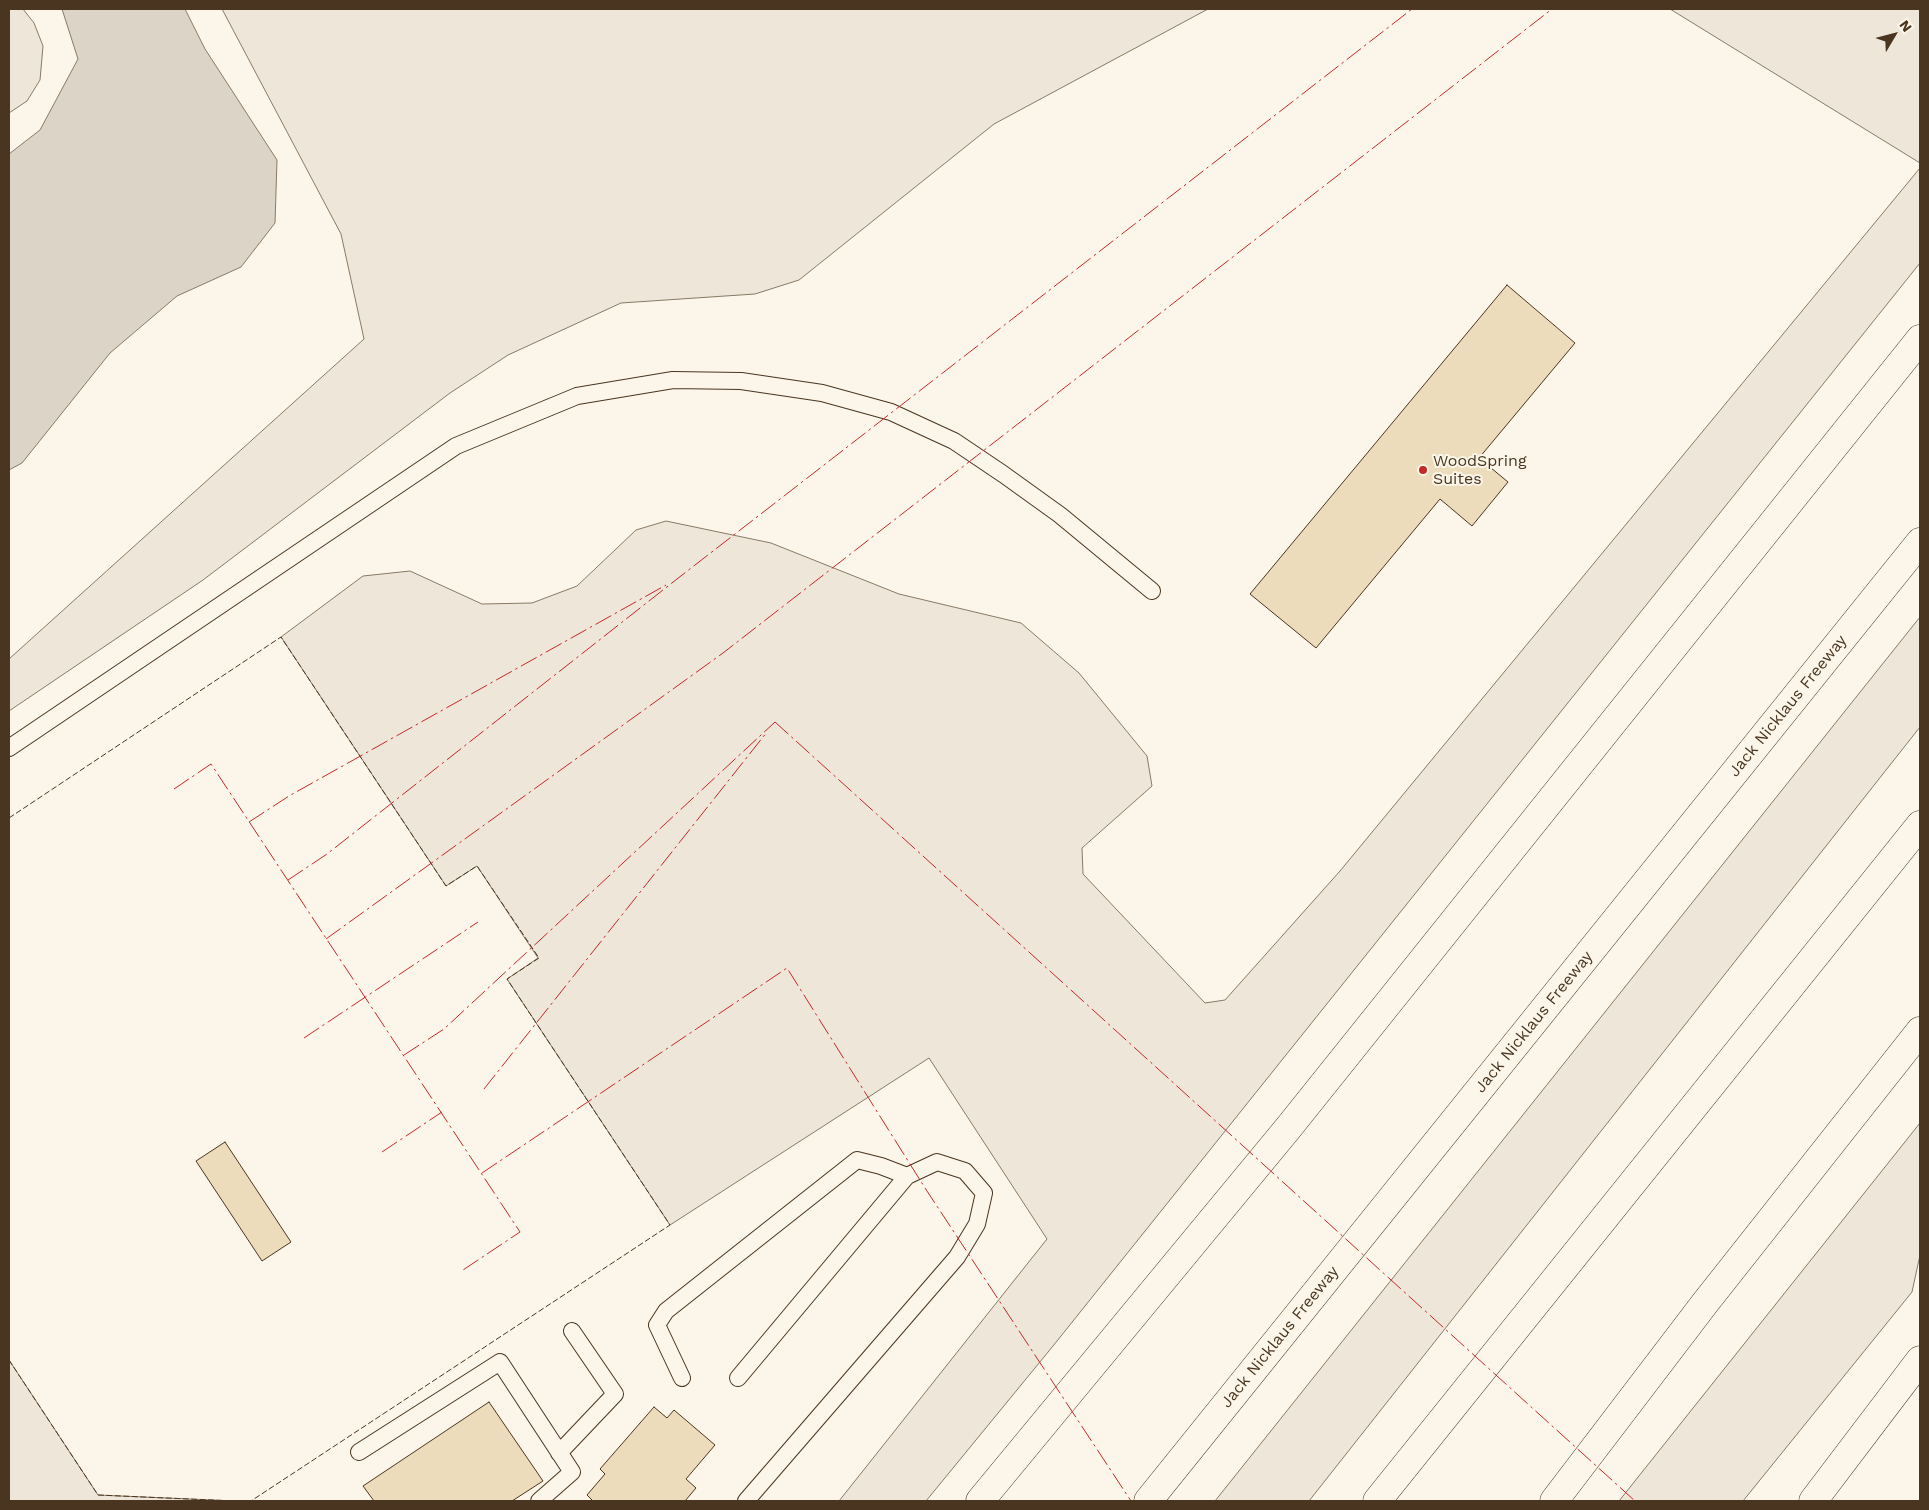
<!DOCTYPE html>
<style>
body{margin:0}
#map{position:relative;width:1929px;height:1510px;overflow:hidden;background:#fbf6e9;font-family:"Work Sans",sans-serif}
canvas{display:block}
.frame{position:absolute;inset:0;border:10px solid #4a3520;pointer-events:none}
.north{position:absolute;left:1869px;top:10px;width:50px;height:50px;-webkit-text-stroke:4px #fbf6e9;paint-order:stroke;rotate:53deg;font-size:14px;font-weight:700;line-height:20px;text-align:center;color:#4a3520}
.north::after{content:'';display:block;margin:auto;width:18px;height:22px;background:#4a3520;clip-path:polygon(50% 0,100% 100%,50% 72%,0 100%)}
</style>
<div id="map">
<canvas width="1929" height="1510"></canvas>
<div class="frame"></div>
<div class="north">N</div>
</div>
<script>
const g = document.querySelector('canvas').getContext('2d');
g.lineJoin = 'round';
function fillPath(path, color) { g.fillStyle = color; g.fill(path, 'evenodd'); }
const poly = rows => new Path2D(rows.map(r => 'M' + r).join(''));
function stroke(path, color, width, dash) { g.strokeStyle = color; g.lineWidth = width; g.lineCap = dash ? 'butt' : 'round'; g.setLineDash(dash || []); g.stroke(path); }
function write(font, color, halo, rows, align = 'center') {
  g.font = font + ' "Work Sans",sans-serif'; g.lineWidth = 4; g.setLineDash([]); g.textBaseline = 'middle'; g.strokeStyle = halo; g.fillStyle = color; for (const [text, x, y, turn = 0] of rows) {
    g.save(); g.translate(x, y); g.rotate((+turn || 0) * Math.PI / 180); g.textAlign = isNaN(turn) ? turn : align; if (halo) g.strokeText(text, 0, 0); g.fillText(text, 0, 0); g.restore();
  }
}
const green = poly([
 [9,9,23,9,34,23,43,46,40,80,27,101,9,113,9,9],
 [222,9,1208,9,994,124,799,280,755,294,621,303,508,355,450,393,203,580,9,711,9,659,364,339,341,234,222,9],
 [1670,9,1920,9,1920,163,1670,9],
 [1920,168,1920,263,1053,1346,926,1501,839,1501,1047,1239,929,1058,670,1225,507,979,538,958,477,866,446,886,281,637,363,576,410,571,482,604,532,603,577,586,636,530,666,521,771,543,899,594,1021,623,1079,673,1147,756,1152,786,1082,848,1083,874,1205,1003,1225,1000,1340,871,1920,168],
 [1920,617,1920,727,1309,1501,1215,1501,1920,617],
 [1920,1123,1920,1255,1912,1292,1743,1501,1619,1501,1920,1123],
 [9,1360,98,1495,235,1501,9,1501,9,1360]
]);
fillPath(green, '#ede6d9');
stroke(green, '#887966', 1);
const water = poly([
 [62,9,185,9,205,49,277,160,275,223,241,267,177,296,110,353,22,463,9,470,9,154,40,130,78,59,62,9]
]);
fillPath(water, '#dcd4c6');
stroke(water, '#887966', 1);
const building = poly([
 [1507,285,1575,343,1479,458,1508,482,1472,526,1440,499,1316,648,1250,594,1507,285],
 [225,1142,291,1242,262,1261,196,1161,225,1142],
 [489,1402,543,1481,512,1501,374,1501,363,1486,489,1402],
 [654,1407,667,1418,674,1410,715,1445,686,1479,696,1488,685,1501,593,1501,587,1495,605,1474,600,1469,654,1407]
]);
fillPath(building, '#ecdcbc');
stroke(building, '#4a3520', 1);
const service = poly([
 [9,748,456,446,577,396,673,380,741,381,822,393,891,412,954,441,1003,474,1060,515,1152,591],
 [682,1378,657,1325,666,1311,857,1160,881,1166,907,1176],
 [738,1378,907,1176,937,1162,965,1171,984,1193,977,1224,957,1257,746,1501],
 [359,1452,500,1362,572,1472,539,1501],
 [559,1453,615,1394,572,1331]
]);
const minor = poly([
 [1813,1501,1920,1360]
]);
const motorway = poly([
 [980,1501,1289,1127,1920,339],
 [1148,1501,1920,542],
 [1377,1501,1920,825],
 [1554,1501,1705,1303,1920,1031]
]);
stroke(service, '#4a3520', 18);
stroke(minor, '#4a3520', 29);
stroke(motorway, '#4a3520', 29);
stroke(service, '#fbf6e9', 16);
stroke(minor, '#fbf6e9', 28);
stroke(motorway, '#fbf6e9', 28);
stroke(poly([
 [9,818,281,637,446,886,477,866,539,958,507,979,670,1225,251,1501],
 [9,1360,98,1495,235,1501]
]), '#4a3520', 1, [6, 2.5]);
stroke(poly([
 [775,722,1635,1501],
 [174,789,211,764,520,1232,460,1272],
 [249,822,289,796,666,585],
 [288,880,327,854,677,579,1412,9],
 [326,939,723,653,1552,9],
 [304,1038,478,922],
 [404,1055,444,1029,775,722],
 [484,1089,767,732],
 [382,1152,442,1112],
 [482,1173,787,968,925,1188,1131,1501]
]), '#c62828', 1, [18, 4, 2.5, 4]);
for (const [x, y, r, color] of [
 [1423,470,5,"#c62828"]
]) { const dot = new Path2D(); dot.arc(x, y, r, 0, 2 * Math.PI); g.fillStyle = color; g.fill(dot); stroke(dot, '#fbf6e9', 2); }
write('16px', '#4a3520', '#fbf6e9', [
 ["WoodSpring",1433,461],
 ["Suites",1433,479]
], 'left');
write('16px', '#4a3520', '#fbf6e9', [
 ["Jack Nicklaus Freeway",1788,706,-51],
 ["Jack Nicklaus Freeway",1534,1022,-51],
 ["Jack Nicklaus Freeway",1280,1337,-51]
]);
</script>
